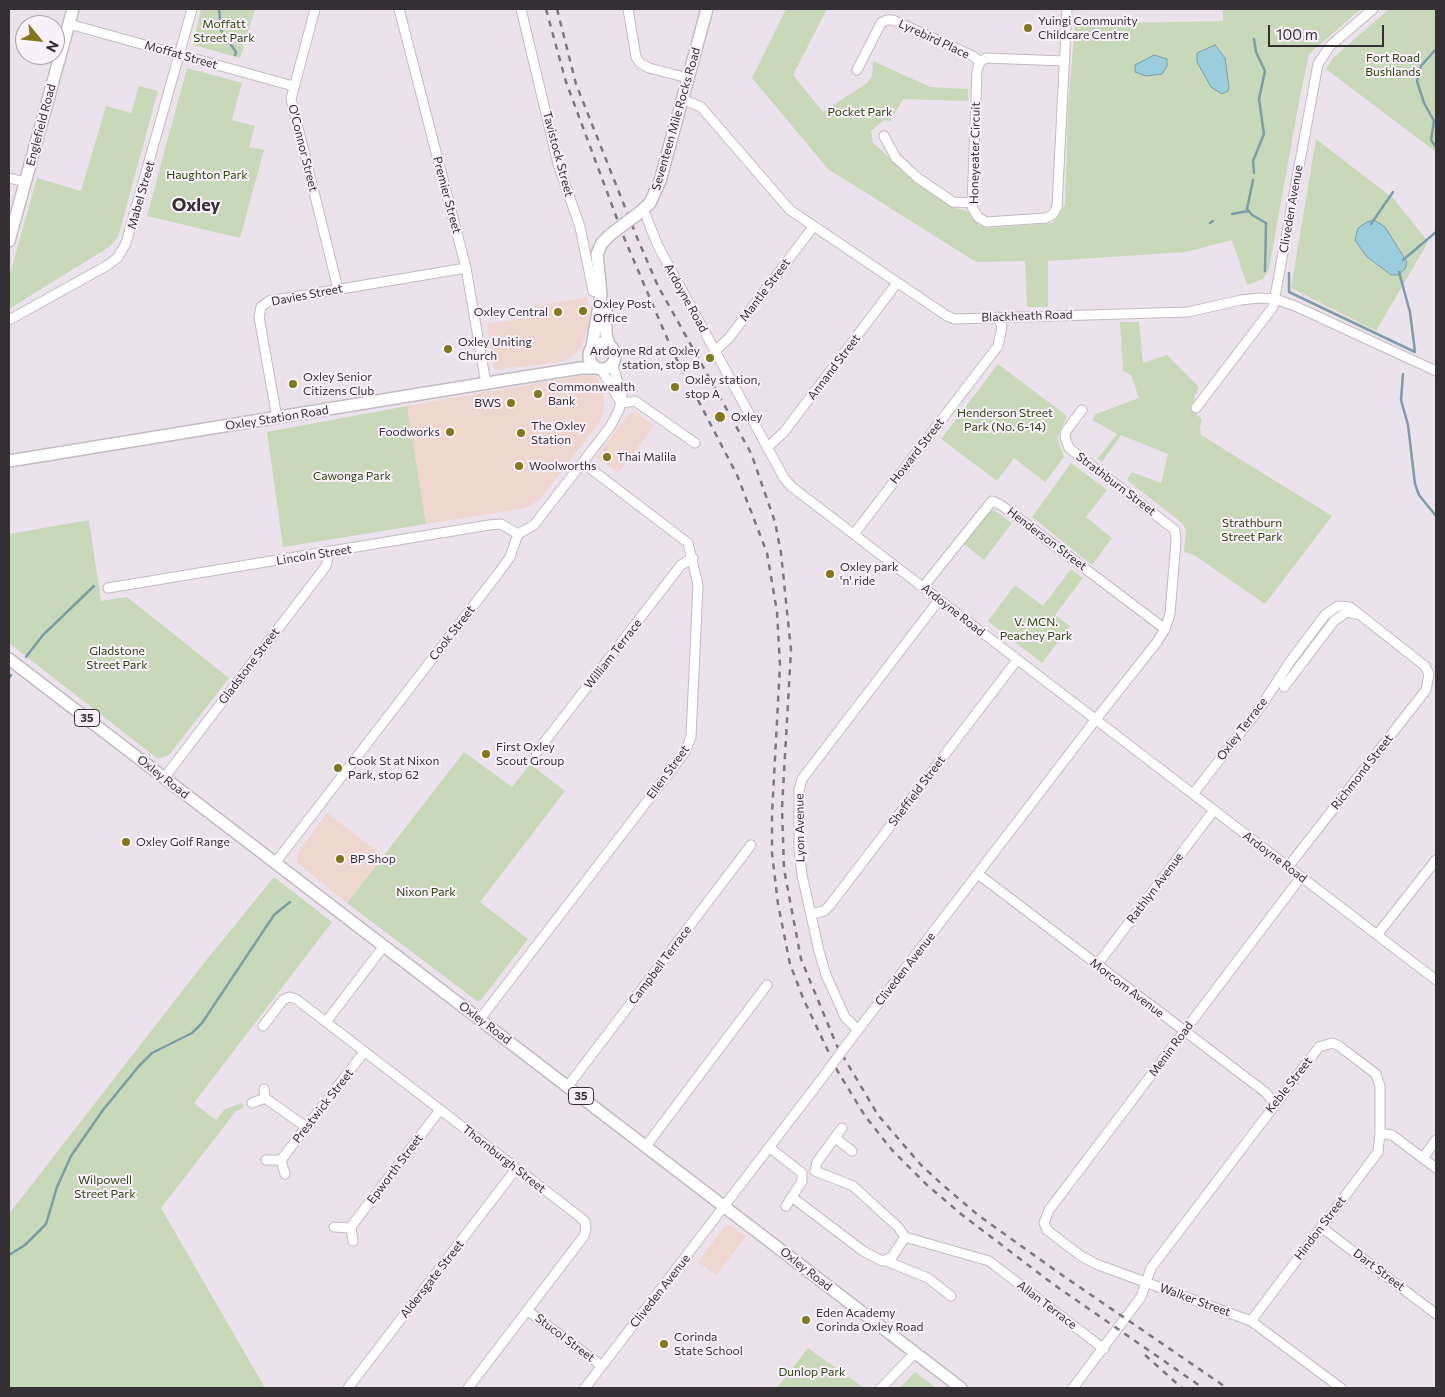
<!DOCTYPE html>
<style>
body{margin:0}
#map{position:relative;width:1445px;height:1397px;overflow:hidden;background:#ece2eb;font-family:Commissioner,sans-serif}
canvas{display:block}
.frame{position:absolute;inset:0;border:10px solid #343034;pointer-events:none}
.north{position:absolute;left:15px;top:15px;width:50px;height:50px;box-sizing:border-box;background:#faf0f9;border:1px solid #aba3aa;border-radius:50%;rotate:118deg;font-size:14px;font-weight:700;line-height:20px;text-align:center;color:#343034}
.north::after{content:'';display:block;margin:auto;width:18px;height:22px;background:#83771c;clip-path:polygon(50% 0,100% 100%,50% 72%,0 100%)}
.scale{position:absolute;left:1268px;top:25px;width:116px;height:22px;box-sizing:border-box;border:2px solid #343034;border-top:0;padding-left:6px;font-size:15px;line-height:18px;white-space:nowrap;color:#343034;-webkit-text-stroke:4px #faf0f9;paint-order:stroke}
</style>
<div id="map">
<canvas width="1445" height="1397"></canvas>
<div class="frame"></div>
<div class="north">N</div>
<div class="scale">100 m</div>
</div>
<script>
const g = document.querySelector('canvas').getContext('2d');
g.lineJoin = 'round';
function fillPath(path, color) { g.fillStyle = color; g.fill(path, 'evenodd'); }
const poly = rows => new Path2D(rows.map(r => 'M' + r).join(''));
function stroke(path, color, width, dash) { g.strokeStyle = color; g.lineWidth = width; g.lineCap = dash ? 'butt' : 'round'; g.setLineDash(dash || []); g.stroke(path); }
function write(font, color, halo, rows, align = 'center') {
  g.font = font + ' Commissioner,sans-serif'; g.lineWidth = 4; g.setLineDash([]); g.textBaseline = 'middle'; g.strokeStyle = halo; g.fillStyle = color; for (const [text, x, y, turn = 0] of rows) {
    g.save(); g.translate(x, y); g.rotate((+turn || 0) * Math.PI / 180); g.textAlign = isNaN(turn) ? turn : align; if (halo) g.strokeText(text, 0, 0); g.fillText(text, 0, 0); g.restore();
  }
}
fillPath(poly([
 [587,297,591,324,581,347,572,357,559,362,494,370,487,324,532,317,531,307],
 [591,374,597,377,603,395,604,410,601,420,539,500,526,508,426,524,407,406],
 [635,412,654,426,618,473,596,457,628,415],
 [327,813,383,856,347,903,297,862,298,852],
 [731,1225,745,1237,716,1275,698,1262,724,1227]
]), '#efd6cf');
fillPath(poly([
 [201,9,255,9,240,58,193,45],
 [786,9,827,9,793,75,823,112,867,83,872,76,873,61,930,87,968,89,968,101,903,99,890,121,884,120,871,131,873,143,919,184,952,207,967,211,979,225,987,228,1053,223,1065,205,1068,109,1075,24,1223,21,1223,9,1361,9,1309,54,1300,96,1269,269,1263,279,1247,285,1232,240,1186,252,1048,261,1048,307,1027,307,1025,261,976,262,828,169,752,78],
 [1389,9,1436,9,1436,152,1326,69,1333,58],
 [187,68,242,83,232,120,255,126,249,147,264,150,240,238,147,216],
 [139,86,158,91,118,237,109,247,9,309,9,277,37,178,81,191,106,106,131,113],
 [1316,139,1394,199,1428,242,1376,331,1291,288],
 [1120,322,1139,322,1143,363,1167,355,1199,387,1194,397,1196,414,1202,419,1200,427,1201,435,1332,516,1265,604,1194,555,1184,552,1186,530,1182,523,1127,480,1132,472,1161,483,1168,454,1121,435,1102,462,1096,457,1099,457,1117,434,1092,420,1096,414,1139,398,1131,375,1123,371],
 [998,364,1067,416,1057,438,1064,457,1045,482,1014,458,997,481,941,439],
 [407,406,426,524,283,547,267,432],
 [1071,463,1107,490,1086,517,1112,538,1092,565,1032,517],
 [991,508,1012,523,984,560,964,544],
 [89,520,101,601,127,597,229,678,169,755,158,759,9,643,9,534],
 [1071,569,1083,578,1055,615,1070,626,1042,663,988,621,1015,585,1043,606],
 [464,752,512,787,530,764,565,791,480,902,528,939,481,1000,477,1001,347,903],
 [274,877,332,922,194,1103,216,1120,225,1109,242,1103,243,1108,236,1111,161,1208,265,1388,9,1388,9,1214,200,968],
 [808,1348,864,1388,777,1388],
 [915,1372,936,1388,900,1388]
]), '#c7d9b8');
const water = poly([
 [1215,45,1225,58,1229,87,1228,91,1222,94,1211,87,1197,62,1197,53,1215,45],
 [1154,55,1167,59,1167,66,1162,74,1146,76,1135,72,1135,65,1154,55],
 [1374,220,1385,227,1407,262,1405,269,1398,275,1391,275,1366,256,1355,240,1358,228,1367,222,1374,220]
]);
fillPath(water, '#9bcddd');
stroke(water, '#7c9eaa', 1);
stroke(poly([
 [219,9,221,30,236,52,235,55],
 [1254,39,1256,52,1265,71,1259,99,1264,134,1253,161,1254,173],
 [1436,49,1421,66,1417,81,1424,103,1434,121,1431,140,1436,147],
 [1253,180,1247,209,1252,215,1266,223,1265,271],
 [1232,214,1248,211],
 [1210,223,1213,221],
 [1371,224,1393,192],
 [1403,260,1436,232],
 [1289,273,1289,292,1415,352,1410,312,1399,272],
 [1403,374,1401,400,1408,425,1415,484,1419,495,1436,516],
 [26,657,43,635,94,586],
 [9,678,11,675],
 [9,1255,25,1245,46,1224,57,1187,71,1156,103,1110,139,1066,152,1053,192,1033,202,1023,274,915,290,902]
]), '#7c9eaa', 2.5);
const minor = poly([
 [315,9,291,99,338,289],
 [399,9,466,268,486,384],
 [521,9,558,164,580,227,593,291,601,294],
 [628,9,636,57,640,63,649,68,688,78],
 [69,24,293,86],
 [1064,61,986,58,980,62,977,71,972,207,978,217,986,222,1046,218,1053,214,1057,207,1067,9],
 [857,70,881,23,887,20,893,20,973,56,980,62],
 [682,99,701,107,790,210,947,316,955,319,1188,312,1241,300,1258,298,1275,299,1295,306,1436,371],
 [884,136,896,158,918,178,953,202,972,203],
 [9,178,25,182],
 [643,209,658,246,784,478,792,487,1436,980],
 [9,320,108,265,118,257,126,243,192,9],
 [715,351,729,338,813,227],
 [601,369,620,401],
 [621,403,635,401,695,443],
 [1196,408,1273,307,1318,64,1330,46,1373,9],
 [277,418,259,317,261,307,269,301,466,268],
 [767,448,784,432,897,283],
 [854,534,998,346,1002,327,998,317],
 [923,587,992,501,1001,505,1165,629],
 [108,588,489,525,501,524,518,534],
 [1284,687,1334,621,1347,612,1356,614],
 [536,753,681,565,693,558],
 [164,778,326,566,329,552],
 [1193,794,1262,705,1289,663,1325,615,1338,606,1350,607,1425,666,1429,674,1426,690,1288,867],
 [275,863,500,571,510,557,518,534,534,525,610,427,619,410,622,395,612,364],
 [978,874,1265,1092,1275,1103],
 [1301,877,1049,1210,1044,1223,1047,1230,1081,1256,1096,1264,1251,1321,1341,1388],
 [811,914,824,911,830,905,1017,660],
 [1377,935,1436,860],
 [1097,965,1214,810],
 [480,1019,685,752,691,737,698,585,688,543,583,463],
 [326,1022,384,946],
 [263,1026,283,1000,289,997,296,999,580,1217,585,1222,586,1229,584,1236,468,1388],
 [858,1030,845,1017,826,975,819,951,802,875,799,851,799,790,802,779,939,600],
 [845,1047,1093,723,1157,642,1165,629,1170,614,1176,541,1175,530,1069,448,1065,437,1066,431,1082,410],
 [568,1086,751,845],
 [265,1098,306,1127],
 [252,1103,265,1098,264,1089],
 [842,1128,817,1162,815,1171,853,1186,898,1227,905,1237,989,1261,1104,1349],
 [835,1138,852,1151],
 [646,1146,767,985],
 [770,1148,802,1173,802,1181,786,1206],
 [1423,1158,1436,1140],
 [266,1160,281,1160,285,1174],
 [281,1160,364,1052],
 [792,1197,863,1251,882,1261,892,1257,905,1237],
 [334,1227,351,1228,353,1241],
 [1321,1227,1436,1314],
 [350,1228,440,1110],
 [886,1261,928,1278,951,1296],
 [528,1311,602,1366],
 [1251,1321,1378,1152,1380,1133],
 [348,1388,516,1169],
 [585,1388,823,1077],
 [881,1388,915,1353],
 [1073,1388,1141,1297,1151,1268,1319,1047,1332,1043,1339,1046,1376,1074,1380,1086,1380,1133,1392,1135,1436,1168]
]);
const major = poly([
 [639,213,650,203,660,181,707,9],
 [9,241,73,9],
 [606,307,606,334,609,345],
 '589 356a13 13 0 1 1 26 0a13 13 0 1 1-26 0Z',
 [592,347,601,294,597,254,602,243,611,234],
 [9,461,512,379,581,368,597,368],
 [9,659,961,1388]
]);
stroke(minor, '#c3bac2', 11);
stroke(major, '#c3bac2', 14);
stroke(minor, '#fff', 9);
stroke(major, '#fff', 11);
stroke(poly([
 [546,9,566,82,625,240,673,352,737,475,767,553,777,612,780,665,772,814,772,853,778,904,790,964,803,998,837,1070,865,1116,892,1150,927,1185,961,1214,1053,1284,1203,1388],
 [557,9,576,84,636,235,658,286,751,453,775,522,781,553,791,650,782,808,784,869,801,959,837,1046,878,1115,921,1165,945,1187,978,1215,1059,1273,1227,1388],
 [1145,1355,1182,1388]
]), '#7e777d', 2.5, [6, 6]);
const minorBridge = poly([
 [823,1077,845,1047]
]);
const majorBridge = poly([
 [611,234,639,213]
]);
stroke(minorBridge, '#c3bac2', 11, []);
stroke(majorBridge, '#c3bac2', 14, []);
stroke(minorBridge, '#fff', 9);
stroke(majorBridge, '#fff', 11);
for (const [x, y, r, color] of [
 [1028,28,5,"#83771c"],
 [583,311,5,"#83771c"],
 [558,312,5,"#83771c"],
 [448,349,5,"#83771c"],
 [710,358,5,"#83771c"],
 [293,384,5,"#83771c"],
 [675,387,5,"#83771c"],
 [538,394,5,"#83771c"],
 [511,403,5,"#83771c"],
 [720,417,6,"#83771c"],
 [450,432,5,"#83771c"],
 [521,433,5,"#83771c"],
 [607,457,5,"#83771c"],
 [519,466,5,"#83771c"],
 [830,574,5,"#83771c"],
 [486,754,5,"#83771c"],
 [338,768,5,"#83771c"],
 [126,842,5,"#83771c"],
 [340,859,5,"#83771c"],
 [806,1320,5,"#83771c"],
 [664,1344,5,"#83771c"]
]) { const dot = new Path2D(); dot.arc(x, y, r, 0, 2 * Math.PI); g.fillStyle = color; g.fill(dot); stroke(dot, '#faf0f9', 2); }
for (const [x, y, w] of [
 [87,718,25],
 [581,1096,25]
]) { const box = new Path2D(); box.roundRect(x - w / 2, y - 8.5, w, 17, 4); g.fillStyle = '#faf0f9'; g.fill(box); stroke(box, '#343034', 1); }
write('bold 11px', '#343034', null, [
 ["35",87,718],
 ["35",581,1096]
]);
write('12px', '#343034', '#faf0f9', [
 ["Yuingi Community",1038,21],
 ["Childcare Centre",1038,35],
 ["Oxley Post",593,304],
 ["Office",593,318],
 ["Oxley Central",548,312,"right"],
 ["Oxley Uniting",458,342],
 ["Church",458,356],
 ["Ardoyne Rd at Oxley",700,351,"right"],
 ["station, stop B",700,365,"right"],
 ["Oxley Senior",303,377],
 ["Citizens Club",303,391],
 ["Oxley station,",685,380],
 ["stop A",685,394],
 ["Commonwealth",548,387],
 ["Bank",548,401],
 ["BWS",501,403,"right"],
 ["Oxley",731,417],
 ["The Oxley",531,426],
 ["Station",531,440],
 ["Foodworks",440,432,"right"],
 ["Thai Malila",617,457],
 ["Woolworths",529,466],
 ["Oxley park",840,567],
 ["'n' ride",840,581],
 ["First Oxley",496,747],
 ["Scout Group",496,761],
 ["Cook St at Nixon",348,761],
 ["Park, stop 62",348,775],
 ["Oxley Golf Range",136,842],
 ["BP Shop",350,859],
 ["Eden Academy",816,1313],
 ["Corinda Oxley Road",816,1327],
 ["Corinda",674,1337],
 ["State School",674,1351]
], 'left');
write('12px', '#2c460e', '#faf0f9', [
 ["Moffatt",224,24],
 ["Street Park",224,38],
 ["Fort Road",1393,58],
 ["Bushlands",1393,72],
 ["Pocket Park",860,112],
 ["Haughton Park",207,175],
 ["Henderson Street",1005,413],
 ["Park (No. 6-14)",1005,427],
 ["Cawonga Park",352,476],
 ["Strathburn",1252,523],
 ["Street Park",1252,537],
 ["V. MCN.",1036,622],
 ["Peachey Park",1036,636],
 ["Gladstone",117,651],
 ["Street Park",117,665],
 ["Nixon Park",426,892],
 ["Wilpowell",105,1180],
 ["Street Park",105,1194],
 ["Dunlop Park",812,1372]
]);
write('12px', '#343034', '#faf0f9', [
 ["Lyrebird Place",934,39,25],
 ["Moffat Street",181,55,16],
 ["Seventeen Mile Rocks Road",676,119,-74],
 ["Englefield Road",41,125,-75],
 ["O'Connor Street",303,148,76],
 ["Honeyeater Circuit",975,153,-89],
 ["Tavistock Street",558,154,75],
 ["Mabel Street",141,195,-74],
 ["Premier Street",447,195,75],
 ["Cliveden Avenue",1291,209,-80],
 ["Mantle Street",765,290,-53],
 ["Davies Street",307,295,-11],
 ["Ardoyne Road",686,298,61],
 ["Blackheath Road",1027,316,-2],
 ["Annand Street",834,367,-53],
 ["Oxley Station Road",277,418,-9],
 ["Howard Street",917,451,-52],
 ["Strathburn Street",1116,484,37],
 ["Henderson Street",1047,539,37],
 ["Lincoln Street",314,555,-9],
 ["Ardoyne Road",953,610,38],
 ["Cook Street",452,633,-52],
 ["William Terrace",613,654,-52],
 ["Gladstone Street",249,666,-53],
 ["Oxley Terrace",1242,729,-53],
 ["Ellen Street",668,772,-54],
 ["Richmond Street",1362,772,-52],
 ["Oxley Road",163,777,38],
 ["Sheffield Street",917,791,-53],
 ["Lyon Avenue",800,828,-91],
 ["Ardoyne Road",1275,857,37],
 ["Rathlyn Avenue",1155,888,-53],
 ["Campbell Terrace",660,965,-53],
 ["Cliveden Avenue",905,969,-52],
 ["Morcom Avenue",1127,988,37],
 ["Oxley Road",485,1023,37],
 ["Menin Road",1171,1049,-53],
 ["Keble Street",1289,1085,-52],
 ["Prestwick Street",323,1106,-52],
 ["Thornburgh Street",504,1159,38],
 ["Epworth Street",395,1169,-53],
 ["Hindon Street",1320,1228,-53],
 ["Oxley Road",806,1269,38],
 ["Dart Street",1379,1270,37],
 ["Aldersgate Street",432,1279,-52],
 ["Cliveden Avenue",660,1291,-52],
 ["Walker Street",1195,1300,20],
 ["Allan Terrace",1047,1305,37],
 ["Stucol Street",565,1338,37]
]);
write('bold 18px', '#343034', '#faf0f9', [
 ["Oxley",196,205]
]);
</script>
